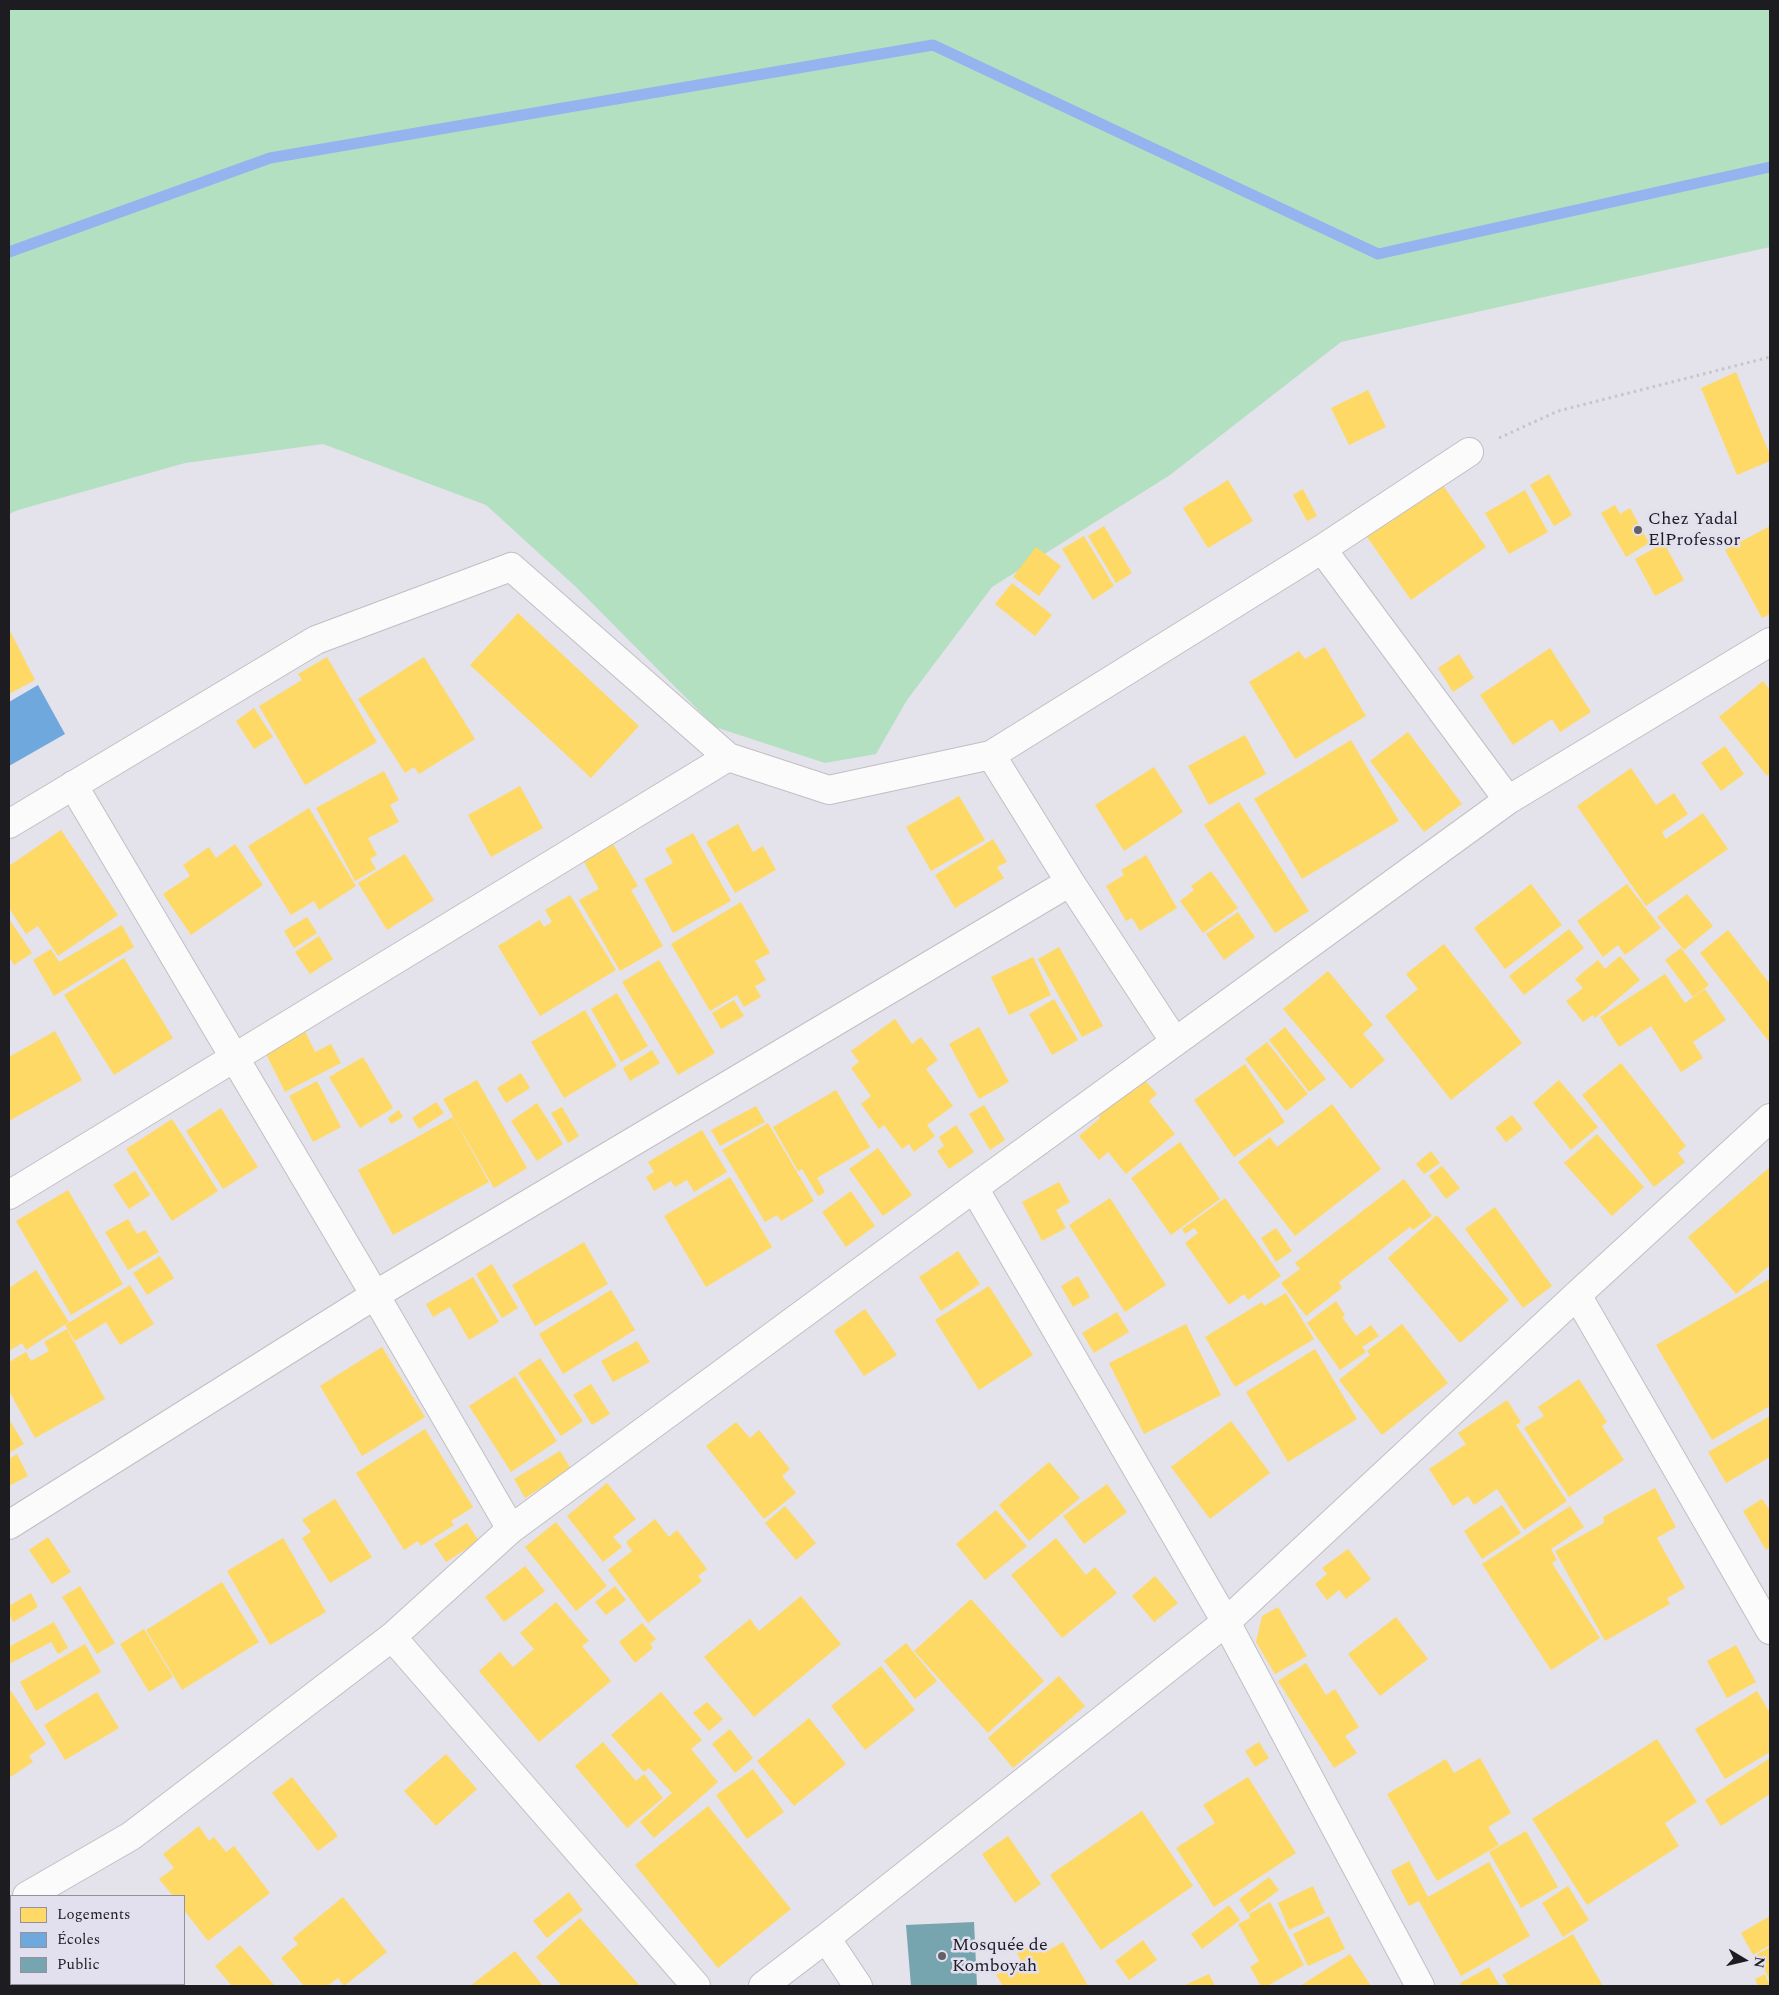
<!DOCTYPE html>
<meta charset="utf-8">
<style>
body{margin:0}
#map{position:relative;width:1779px;height:1995px;overflow:hidden;background:#e4e2ea;font-family:Spectral,serif}
canvas{display:block}
.frame{position:absolute;inset:0;border:10px solid #1d1c21;pointer-events:none}
.legend{position:absolute;left:10px;top:1895px;width:175px;height:90px;box-sizing:border-box;background:#e2dfee;border:1px solid #93919c;margin:0;padding:6px 9px;list-style:none;font-size:15px;color:#1d1c21}
.legend li{display:flex;align-items:center;gap:10px;height:25px}
.legend b{width:25px;border:1px solid #93919c}
.north{position:absolute;left:1719px;top:1935px;width:50px;height:50px;-webkit-text-stroke:4px #e2dfee;paint-order:stroke;rotate:99deg;font-size:14px;font-weight:700;line-height:20px;text-align:center;color:#1d1c21}
.north::after{content:'';display:block;margin:auto;width:18px;height:22px;background:#1d1c21;clip-path:polygon(50% 0,100% 100%,50% 72%,0 100%)}
</style>
<div id="map">
<canvas width="1779" height="1995"></canvas>
<div class="frame"></div>
<ul class="legend">
<li><b style="height:14px;background:#ffd966"></b>Logements</li>
<li><b style="height:14px;background:#6fa8dc"></b>Écoles</li>
<li><b style="height:14px;background:#76a5af"></b>Public</li>
</ul>
<div class="north">N</div>
</div>
<script>
const g = document.querySelector('canvas').getContext('2d');
g.lineJoin = 'round';
function fillPath(path, color) { g.fillStyle = color; g.fill(path, 'evenodd'); }
const poly = rows => new Path2D(rows.map(r => 'M' + r).join(''));
function stroke(path, color, width, dash) { g.strokeStyle = color; g.lineWidth = width; g.lineCap = dash ? 'butt' : 'round'; g.setLineDash(dash || []); g.stroke(path); }
function write(font, color, halo, rows, align = 'center') {
  g.font = font + ' Spectral,serif'; g.lineWidth = 5; g.setLineDash([]); g.textBaseline = 'middle'; g.strokeStyle = halo; g.fillStyle = color; for (const [text, x, y, turn = 0] of rows) {
    g.save(); g.translate(x, y); g.rotate((+turn || 0) * Math.PI / 180); g.textAlign = isNaN(turn) ? turn : align; if (halo) g.strokeText(text, 0, 0); g.fillText(text, 0, 0); g.restore();
  }
}
fillPath(poly([
 [9,9,1770,9,1770,247,1341,342,1170,475,992,587,907,700,876,754,825,763,715,727,576,587,486,505,323,444,185,463,18,510,9,514]
]), '#b2e0c1');
fillPath(poly([
 [1736,372,1770,455,1770,461,1737,475,1701,388],
 [1368,390,1386,427,1349,445,1331,408],
 [1549,474,1572,515,1554,526,1530,485],
 [1228,480,1253,521,1208,548,1183,508],
 [1440,481,1486,547,1411,600,1365,534],
 [1303,489,1317,516,1307,521,1293,495],
 [1525,490,1548,532,1509,554,1485,513],
 [1615,505,1620,514,1630,508,1649,543,1626,557,1601,513],
 [1104,526,1132,573,1116,583,1088,536],
 [1770,526,1770,614,1762,618,1725,550],
 [1084,536,1114,586,1093,600,1062,549],
 [1664,543,1684,580,1655,596,1635,559],
 [1036,547,1061,566,1039,596,1013,577],
 [1012,583,1052,615,1035,636,995,604],
 [518,613,639,726,591,778,470,665],
 [9,629,35,680,9,694],
 [1325,647,1366,716,1295,759,1249,682,1299,651,1305,659],
 [1550,648,1591,712,1560,732,1552,719,1513,745,1480,695],
 [1459,654,1474,678,1453,692,1438,668],
 [327,657,377,742,305,785,259,706,302,680,298,674],
 [424,657,475,739,419,774,414,767,405,773,358,699],
 [1763,681,1770,690,1770,773,1767,776,1719,717],
 [254,708,273,737,254,749,236,721],
 [1408,732,1462,804,1424,832,1370,761],
 [1245,735,1266,774,1209,805,1188,766],
 [1351,740,1399,821,1302,879,1254,799],
 [1725,746,1744,774,1721,791,1701,763],
 [1154,767,1183,812,1124,851,1095,805],
 [1631,768,1656,805,1674,793,1688,814,1662,832,1666,839,1703,813,1728,849,1646,906,1577,806],
 [384,771,399,800,390,805,399,822,368,838,377,855,370,859,376,869,355,881,316,808],
 [520,786,543,828,491,857,468,815],
 [959,796,985,840,931,871,906,827],
 [1239,802,1309,911,1275,933,1204,825],
 [309,808,356,886,319,910,314,901,291,915,248,846],
 [738,824,753,852,763,846,776,870,735,893,706,842],
 [61,830,118,915,58,956,38,926,26,934,9,908,9,866],
 [693,833,731,901,673,933,644,879,673,863,665,849],
 [993,839,1007,862,997,867,1004,878,955,908,935,875],
 [235,844,263,885,191,935,163,894,190,876,183,865,209,847,216,858],
 [613,844,638,886,631,890,663,946,620,971,579,900,599,889,584,862],
 [405,854,434,900,387,930,358,883],
 [1146,855,1177,908,1140,931,1132,918,1126,921,1106,886,1124,875,1121,870],
 [1211,871,1238,908,1203,933,1180,901,1194,890,1191,886],
 [1531,884,1562,925,1505,969,1474,928],
 [1627,884,1661,928,1625,955,1618,945,1603,957,1577,921],
 [1687,894,1713,926,1684,950,1657,917],
 [570,895,616,970,540,1016,498,946,540,920,544,927,552,922,545,910],
 [741,902,770,953,755,961,766,980,755,986,761,997,744,1007,737,995,710,1011,671,944],
 [1238,912,1255,937,1224,960,1206,934],
 [307,917,317,933,294,948,284,931],
 [9,919,32,953,14,965,9,957],
 [122,925,134,947,54,996,33,960,51,949,59,962],
 [1569,929,1584,948,1524,995,1509,976],
 [1728,930,1770,984,1770,1043,1700,953],
 [319,936,333,959,310,974,295,952],
 [1444,944,1522,1043,1451,1100,1385,1016,1418,989,1406,974],
 [1059,947,1103,1026,1082,1037,1038,959],
 [1681,948,1709,985,1693,997,1665,960],
 [1620,956,1640,980,1595,1018,1593,1015,1583,1022,1566,1001,1583,988,1575,979,1598,960,1605,969],
 [1033,957,1051,995,1009,1015,991,977],
 [124,958,173,1038,114,1075,64,995],
 [659,960,715,1053,678,1075,622,982],
 [1328,971,1373,1025,1363,1034,1385,1060,1351,1089,1283,1009],
 [1665,974,1685,1003,1705,989,1726,1020,1693,1042,1703,1058,1681,1072,1651,1026,1619,1047,1600,1017],
 [617,993,648,1046,621,1062,591,1009],
 [1054,999,1078,1040,1052,1055,1029,1014],
 [734,1000,744,1016,721,1029,712,1013],
 [585,1010,617,1066,564,1098,531,1042],
 [895,1019,912,1044,921,1037,938,1060,926,1069,953,1106,927,1125,935,1136,914,1152,909,1144,902,1149,884,1125,879,1129,861,1104,871,1096,851,1068,859,1062,851,1051],
 [979,1027,1009,1082,979,1099,949,1044],
 [1285,1027,1326,1079,1309,1092,1269,1040],
 [55,1031,82,1080,9,1121,9,1057],
 [305,1031,315,1052,331,1044,341,1063,285,1092,265,1052],
 [1267,1042,1308,1094,1286,1111,1245,1059],
 [652,1050,660,1063,630,1081,623,1068],
 [363,1057,393,1108,360,1128,329,1077],
 [1621,1063,1686,1146,1678,1153,1685,1162,1654,1187,1582,1095],
 [1245,1064,1285,1122,1234,1157,1194,1100],
 [521,1073,530,1088,506,1103,497,1088],
 [1143,1078,1157,1094,1149,1101,1175,1134,1126,1174,1108,1152,1099,1160,1079,1136,1100,1118,1098,1114],
 [477,1080,527,1168,494,1188,443,1099],
 [1559,1080,1598,1127,1571,1150,1533,1103],
 [317,1081,341,1127,313,1142,289,1096],
 [836,1090,870,1147,817,1178,825,1192,818,1196,802,1169,798,1171,773,1127],
 [436,1102,444,1113,419,1129,412,1118],
 [537,1103,563,1144,537,1161,511,1121],
 [1332,1104,1381,1169,1295,1236,1238,1162,1270,1137,1277,1147],
 [984,1105,1005,1140,990,1150,969,1114],
 [756,1106,765,1122,720,1146,711,1130],
 [562,1107,579,1136,568,1143,551,1113],
 [221,1108,258,1167,223,1189,186,1131],
 [399,1110,403,1117,391,1124,388,1118],
 [1512,1115,1523,1129,1506,1142,1495,1128],
 [453,1117,489,1182,393,1235,358,1170],
 [172,1119,218,1191,172,1221,126,1149],
 [768,1123,814,1201,781,1221,777,1215,765,1222,722,1150],
 [956,1125,974,1152,949,1169,937,1151,944,1146,939,1137],
 [702,1130,727,1172,694,1192,687,1180,675,1187,671,1181,654,1191,646,1177,654,1172,648,1162],
 [1597,1134,1644,1187,1612,1216,1564,1163],
 [1180,1142,1220,1199,1171,1235,1131,1178],
 [878,1148,912,1195,883,1216,849,1169],
 [1431,1151,1440,1163,1424,1174,1416,1164],
 [1442,1166,1460,1188,1446,1199,1429,1176],
 [1769,1168,1770,1265,1736,1294,1688,1237],
 [135,1171,150,1195,129,1209,113,1185],
 [730,1177,772,1247,706,1287,664,1216],
 [1404,1179,1432,1216,1413,1230,1410,1227,1339,1282,1342,1288,1306,1316,1281,1283,1300,1269,1295,1263],
 [1059,1182,1070,1202,1056,1210,1066,1228,1042,1241,1022,1202],
 [68,1190,123,1284,71,1315,16,1221],
 [851,1191,875,1226,846,1247,822,1212],
 [1110,1198,1166,1285,1125,1312,1069,1225],
 [1225,1198,1281,1276,1248,1300,1244,1294,1229,1305,1185,1243,1198,1233,1194,1228,1185,1234,1182,1229],
 [1495,1207,1552,1286,1523,1308,1465,1229],
 [1437,1215,1509,1300,1460,1343,1388,1258],
 [128,1219,137,1234,145,1230,159,1252,128,1270,105,1232],
 [1276,1228,1292,1251,1276,1262,1261,1238],
 [584,1242,608,1284,535,1326,512,1285],
 [958,1251,980,1284,941,1311,919,1277],
 [160,1256,174,1278,147,1295,133,1273],
 [492,1264,518,1308,502,1318,476,1274],
 [36,1270,69,1322,26,1350,22,1343,9,1351,9,1288],
 [1078,1276,1090,1297,1073,1307,1061,1286],
 [473,1277,499,1322,469,1340,450,1307,433,1317,426,1304],
 [1769,1279,1770,1282,1770,1406,1712,1440,1656,1345],
 [130,1285,154,1324,120,1345,106,1322,75,1341,65,1325],
 [989,1286,1033,1355,979,1390,935,1320],
 [611,1290,635,1330,563,1374,539,1334],
 [1286,1293,1314,1339,1235,1387,1205,1337,1262,1302,1264,1306],
 [1336,1301,1345,1315,1342,1317,1356,1336,1371,1325,1379,1336,1362,1347,1366,1352,1340,1370,1307,1323],
 [865,1309,897,1355,864,1376,834,1331],
 [1117,1312,1129,1332,1094,1353,1082,1333],
 [1186,1324,1221,1395,1144,1434,1109,1363],
 [1402,1324,1448,1383,1382,1435,1339,1380,1370,1355,1367,1351],
 [67,1329,105,1399,35,1438,9,1391,9,1362,26,1352,31,1361,49,1351,44,1342],
 [637,1341,650,1362,613,1382,601,1361],
 [382,1347,425,1417,362,1456,320,1386],
 [1315,1349,1357,1419,1288,1462,1246,1392],
 [540,1358,583,1421,561,1436,518,1373],
 [515,1376,557,1441,511,1472,469,1406],
 [1579,1379,1607,1422,1602,1426,1624,1460,1569,1497,1524,1428,1544,1416,1538,1407],
 [591,1384,610,1414,592,1425,573,1395],
 [1507,1400,1521,1422,1516,1425,1567,1501,1524,1530,1497,1489,1474,1505,1468,1496,1453,1506,1429,1469,1466,1444,1458,1433],
 [1770,1416,1770,1457,1726,1483,1708,1452],
 [9,1419,24,1444,9,1453],
 [1231,1421,1270,1473,1210,1519,1171,1467],
 [736,1422,750,1438,759,1430,790,1469,782,1476,796,1493,764,1519,706,1446],
 [425,1429,473,1507,451,1521,454,1525,421,1546,418,1541,404,1550,356,1473],
 [560,1451,571,1469,525,1498,514,1479],
 [17,1454,28,1476,9,1486,9,1459],
 [1049,1462,1080,1498,1029,1541,999,1505],
 [607,1483,636,1519,613,1537,622,1547,603,1562,567,1516],
 [1107,1484,1127,1512,1084,1544,1063,1516],
 [1655,1488,1676,1527,1657,1538,1685,1588,1667,1598,1670,1604,1605,1641,1555,1551,1604,1523,1603,1517],
 [335,1499,372,1557,330,1583,302,1538,311,1532,302,1520],
 [1762,1499,1768,1508,1770,1507,1770,1547,1766,1550,1743,1511],
 [1502,1505,1521,1533,1482,1559,1464,1531],
 [785,1506,816,1543,796,1560,765,1523],
 [1570,1506,1584,1527,1551,1549,1557,1560,1552,1563,1600,1638,1551,1670,1482,1564],
 [996,1510,1027,1546,985,1580,956,1544],
 [655,1519,669,1537,677,1530,707,1569,698,1576,702,1581,648,1623,608,1570,632,1551,626,1542],
 [556,1522,607,1586,576,1611,525,1547],
 [467,1523,479,1541,446,1562,434,1544],
 [48,1537,71,1572,52,1584,29,1550],
 [283,1538,326,1612,270,1645,227,1571],
 [1056,1538,1086,1575,1095,1567,1117,1593,1062,1638,1011,1575],
 [1348,1549,1371,1579,1346,1599,1339,1590,1327,1600,1315,1584,1327,1574,1322,1568],
 [525,1566,545,1591,504,1622,485,1597],
 [1155,1576,1178,1603,1154,1622,1132,1596],
 [222,1582,259,1642,182,1690,146,1630],
 [80,1586,115,1643,97,1654,62,1597],
 [615,1586,626,1600,606,1615,595,1602],
 [31,1593,38,1607,13,1622,9,1614,9,1606],
 [801,1596,841,1644,754,1717,704,1657,750,1619,759,1631],
 [971,1599,1044,1681,988,1733,914,1651],
 [556,1602,589,1641,582,1646,611,1681,539,1742,479,1671,500,1652,513,1667,534,1649,520,1633],
 [1278,1607,1307,1656,1275,1674,1256,1642,1262,1616],
 [1396,1617,1428,1659,1380,1696,1348,1654],
 [54,1622,68,1648,58,1654,51,1642,11,1663,9,1659,9,1647],
 [642,1623,656,1639,650,1644,653,1648,635,1663,619,1642],
 [144,1629,173,1677,149,1692,120,1644],
 [906,1643,937,1681,915,1699,884,1661],
 [85,1644,101,1672,36,1711,20,1682],
 [1736,1645,1756,1682,1727,1698,1707,1661],
 [1306,1663,1326,1695,1335,1689,1359,1727,1345,1736,1357,1753,1334,1768,1278,1681],
 [881,1666,915,1710,865,1750,831,1706],
 [1059,1676,1085,1706,1013,1768,988,1738],
 [11,1691,46,1744,29,1756,33,1762,9,1778,9,1693],
 [1757,1691,1770,1713,1770,1752,1725,1779,1695,1729],
 [97,1692,119,1728,65,1760,44,1725],
 [661,1692,702,1740,691,1749,718,1782,654,1838,640,1822,672,1793,649,1768,644,1772,611,1735],
 [707,1702,723,1719,709,1731,693,1713],
 [809,1718,846,1764,794,1806,757,1761],
 [730,1729,753,1758,735,1773,712,1744],
 [1657,1739,1697,1802,1665,1823,1679,1846,1587,1905,1532,1819],
 [603,1742,636,1781,644,1774,663,1798,627,1828,575,1766],
 [1259,1742,1269,1758,1255,1767,1245,1751],
 [446,1754,477,1789,436,1826,404,1791],
 [1480,1758,1511,1813,1488,1827,1499,1845,1437,1881,1387,1794,1446,1759,1454,1773],
 [1770,1758,1770,1794,1721,1826,1705,1800],
 [753,1769,784,1812,747,1839,716,1795],
 [292,1777,338,1836,318,1851,272,1793],
 [1248,1777,1296,1853,1214,1907,1176,1848,1215,1823,1203,1805],
 [708,1806,791,1909,718,1968,635,1865],
 [1142,1811,1193,1886,1101,1950,1050,1875],
 [199,1826,209,1841,214,1837,226,1852,234,1846,270,1893,208,1941,184,1910,184,1896,173,1896,159,1879,174,1868,163,1854],
 [1526,1831,1558,1887,1521,1908,1489,1852],
 [1008,1836,1041,1884,1015,1903,982,1854],
 [1409,1861,1428,1897,1489,1862,1530,1936,1461,1976,1419,1901,1409,1906,1391,1871],
 [1269,1877,1279,1890,1248,1913,1239,1899],
 [1313,1886,1325,1913,1289,1930,1278,1903],
 [1568,1886,1589,1920,1563,1937,1542,1903],
 [569,1892,583,1910,547,1938,533,1921],
 [343,1897,387,1952,344,1986,338,1978,327,1986,304,1986,281,1958,298,1944,293,1938],
 [1270,1902,1304,1965,1267,1986,1261,1986,1250,1967,1259,1961,1238,1924,1250,1918,1249,1914],
 [1229,1905,1240,1920,1202,1949,1191,1934],
 [1329,1916,1345,1949,1308,1966,1293,1934],
 [1770,1916,1770,1945,1753,1955,1741,1933],
 [580,1918,640,1986,562,1986,536,1957],
 [1573,1934,1603,1986,1509,1986,1502,1975],
 [1143,1940,1157,1960,1129,1980,1115,1961],
 [1037,1942,1044,1953,1063,1942,1088,1986,1003,1986,996,1975,1021,1961,1017,1953],
 [240,1945,275,1986,232,1986,215,1966],
 [1770,1947,1770,1980,1756,1955],
 [515,1951,543,1986,470,1986],
 [1350,1954,1371,1986,1300,1986],
 [1489,1967,1500,1986,1462,1986,1460,1983],
 [1209,1974,1215,1986,1183,1986],
 [1765,1974,1770,1986,1758,1986,1755,1979],
 [49,1984,182,1984,184,1986,51,1986]
]), '#ffd966');
fillPath(poly([
 [38,685,65,734,9,766,9,702]
]), '#6fa8dc');
fillPath(poly([
 [974,1922,977,1986,911,1986,906,1925]
]), '#76a5af');
stroke(poly([
 [9,252,270,158,933,45,1378,254,1770,167]
]), '#95b3ef', 11);
const minor = poly([
 [1322,549,1508,800],
 [991,755,1070,882,1175,1042],
 [73,785,375,1295,511,1529],
 [9,824,316,640,511,567,728,757,829,790,991,755,1322,549,1469,452],
 [974,1188,1226,1622,1420,1986],
 [9,1195,728,757],
 [1577,1295,1770,1630],
 [9,1525,375,1295,1070,882],
 [392,1637,696,1986],
 [27,1896,131,1836,392,1637,511,1529,974,1188,1508,800,1770,642],
 [826,1938,858,1986],
 [763,1986,826,1938,1226,1622,1577,1295,1770,1118]
]);
stroke(minor, '#c0bfc4', 30);
stroke(poly([
 [1499,438,1558,411,1770,357]
]), '#c6c5c7', 3, [2.5, 4]);
stroke(minor, '#fbfbfc', 28);
for (const [x, y, r, color] of [
 [1638,530,5,"#636167"],
 [942,1956,5,"#636167"]
]) { const dot = new Path2D(); dot.arc(x, y, r, 0, 2 * Math.PI); g.fillStyle = color; g.fill(dot); stroke(dot, '#e2dfee', 2); }
write('18px', '#1d1c21', '#e2dfee', [
 ["Chez Yadal",1648,520],
 ["ElProfessor",1648,541],
 ["Mosquée de",952,1946],
 ["Komboyah",952,1967]
], 'left');
</script>
